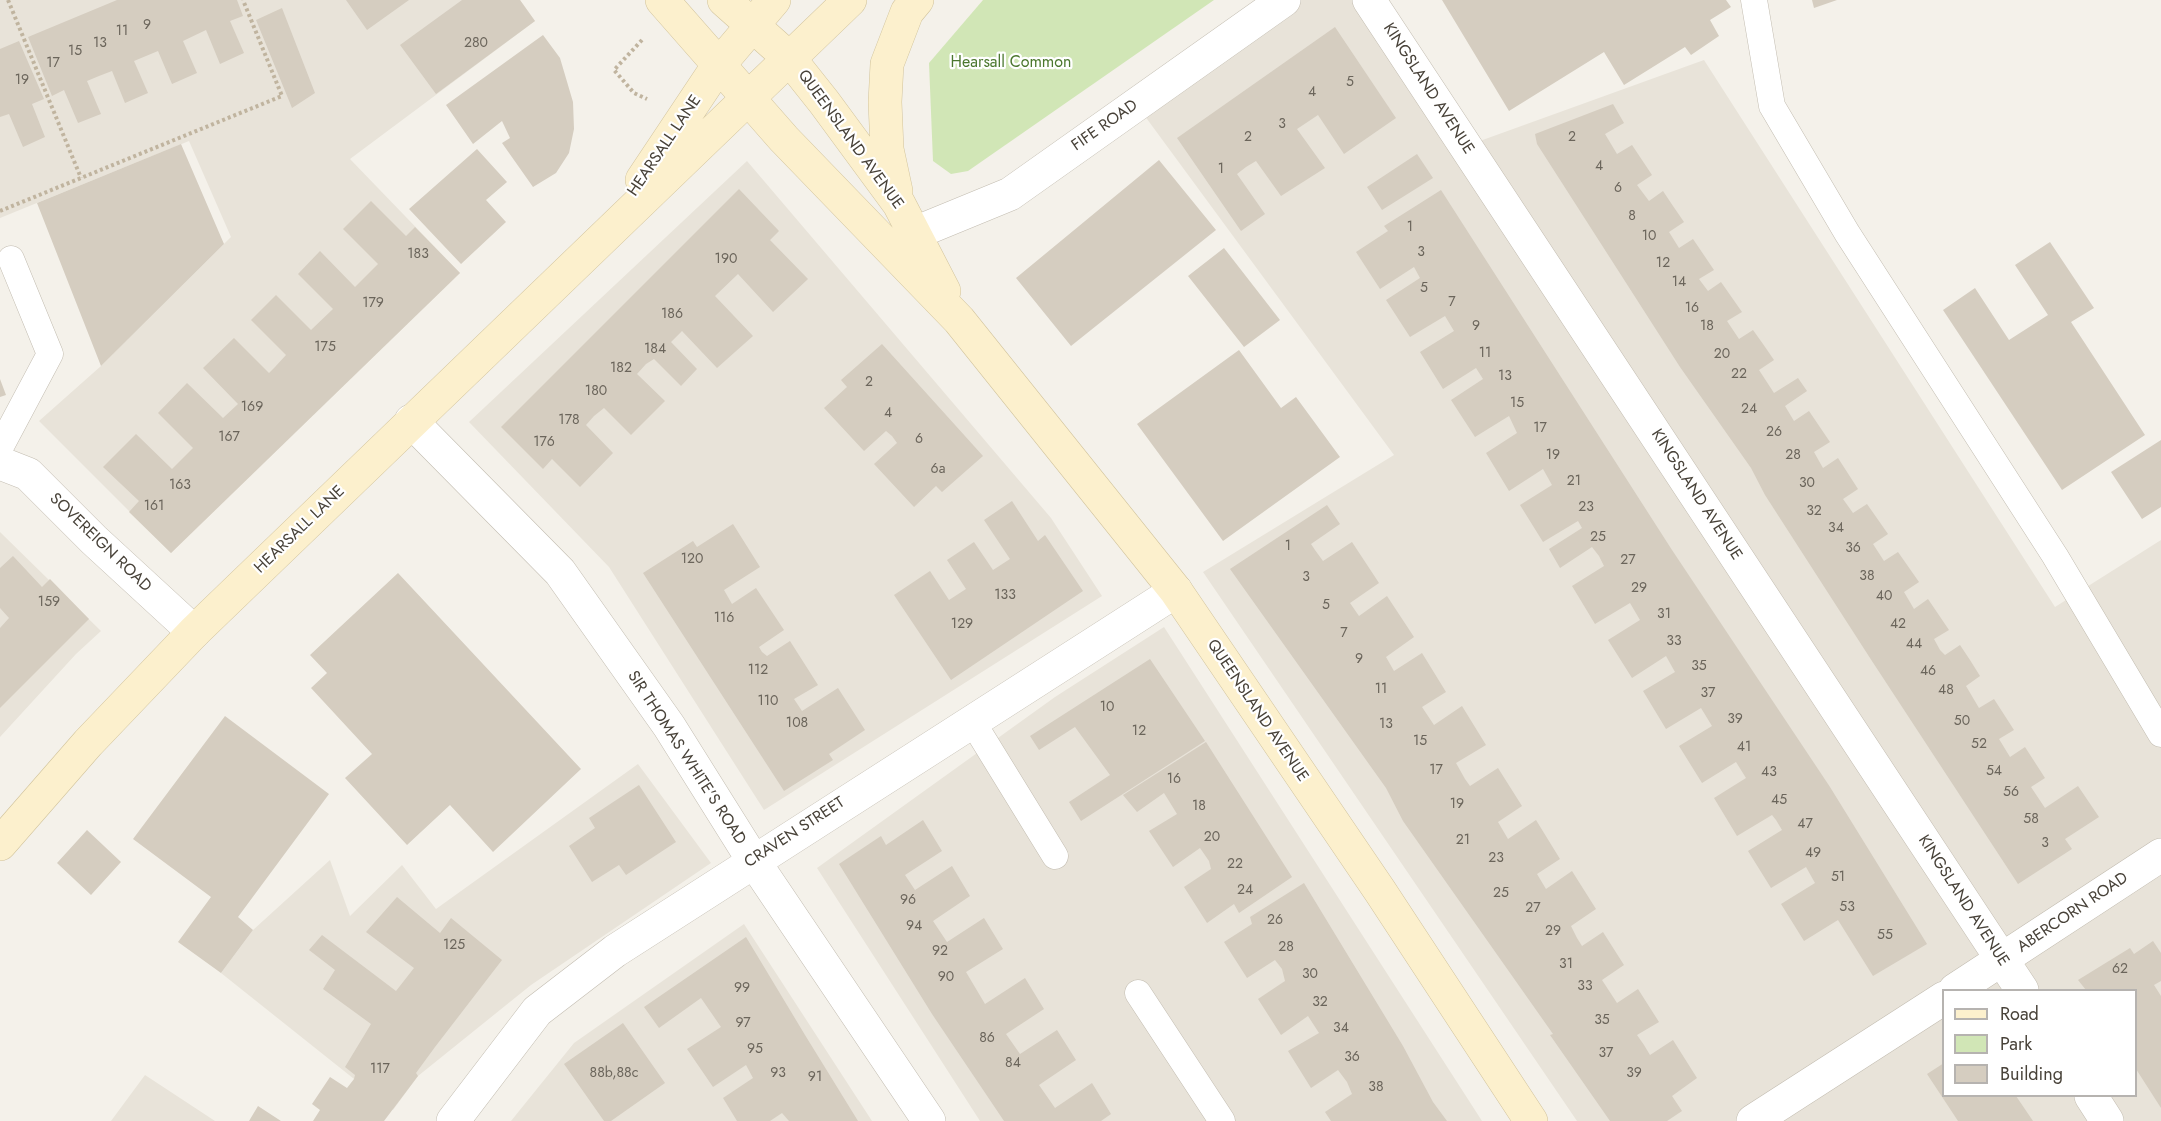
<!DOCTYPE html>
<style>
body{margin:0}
#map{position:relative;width:2161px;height:1121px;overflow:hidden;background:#f4f1ea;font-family:Jost,sans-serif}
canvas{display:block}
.legend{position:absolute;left:1942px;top:989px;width:195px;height:108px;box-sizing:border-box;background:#fff;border:2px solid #b6b3b0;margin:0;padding:8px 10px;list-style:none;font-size:18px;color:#484239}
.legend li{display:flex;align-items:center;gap:12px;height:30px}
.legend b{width:30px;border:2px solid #b6b3b0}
</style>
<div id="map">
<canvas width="2161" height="1121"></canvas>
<ul class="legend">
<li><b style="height:8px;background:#fcf0cd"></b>Road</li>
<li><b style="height:16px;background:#d1e6b6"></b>Park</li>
<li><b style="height:16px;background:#d5cdc0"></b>Building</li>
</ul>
</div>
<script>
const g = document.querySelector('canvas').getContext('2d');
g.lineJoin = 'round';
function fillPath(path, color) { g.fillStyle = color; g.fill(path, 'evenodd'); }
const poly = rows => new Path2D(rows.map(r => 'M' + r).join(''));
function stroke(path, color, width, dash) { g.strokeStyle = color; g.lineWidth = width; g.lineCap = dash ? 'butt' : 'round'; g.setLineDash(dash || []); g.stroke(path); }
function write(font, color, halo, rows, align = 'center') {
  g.font = font + ' Jost,sans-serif'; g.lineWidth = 4.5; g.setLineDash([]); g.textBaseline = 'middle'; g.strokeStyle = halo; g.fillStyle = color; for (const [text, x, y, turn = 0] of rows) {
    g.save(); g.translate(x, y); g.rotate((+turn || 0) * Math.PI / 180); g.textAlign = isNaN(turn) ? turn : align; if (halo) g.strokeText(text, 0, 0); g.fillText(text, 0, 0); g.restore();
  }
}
fillPath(poly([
 [0,0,520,0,535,21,350,159,460,273,171,553,39,421,101,366,231,237,189,141,0,218],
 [1284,0,1369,0,1466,146,1704,60,2055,607,2161,540,2161,1121,1577,1121,1203,572,1394,455,1136,104],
 [1944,990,2136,990,2136,1096,1944,1096],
 [747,161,1051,518,1102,596,764,810,609,567,469,422],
 [0,532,101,631,76,654,0,737],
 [1164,627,1482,1121,980,1121,817,868,1055,697],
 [638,764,711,863,531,985,418,1076,393,1110,221,973,253,930,330,860,350,916,402,865,436,909],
 [744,924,872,1121,511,1121,574,1043],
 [145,1075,215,1121,111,1121]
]), '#e8e3d9');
fillPath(poly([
 [983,0,1214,0,968,171,951,174,933,161,929,63]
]), '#d1e6b6');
fillPath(poly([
 [117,0,237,0,243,16,230,21,244,53,220,64,206,30,183,41,197,73,172,84,158,51,134,61,148,93,125,103,112,71,99,76,87,81,101,114,78,123,64,90,52,96,28,37],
 [346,0,409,0,367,30],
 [462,0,520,0,535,21,436,94,400,45],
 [1442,0,1726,0,1731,7,1710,20,1719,36,1691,55,1685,47,1624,85,1604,52,1509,111],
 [1812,0,1837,0,1814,8],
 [282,8,315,93,292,108,256,20],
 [1335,27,1396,118,1344,154,1318,115,1297,129,1325,168,1281,196,1256,161,1246,167,1237,174,1265,214,1241,231,1177,138],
 [543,35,560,58,573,102,574,129,569,153,556,173,533,187,502,143,510,138,502,121,473,144,446,105],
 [19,41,44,99,32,104,45,137,23,147,9,114,0,117,0,49],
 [1613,104,1624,123,1605,134,1617,154,1632,145,1652,175,1637,185,1649,201,1663,191,1673,206,1684,222,1669,232,1679,248,1693,239,1714,270,1699,279,1708,291,1721,282,1742,312,1727,321,1739,339,1753,330,1763,344,1774,360,1759,370,1774,393,1798,378,1807,391,1785,406,1794,421,1809,411,1830,442,1814,452,1819,461,1823,468,1838,458,1858,489,1843,499,1853,513,1867,504,1888,534,1873,544,1884,561,1898,552,1919,582,1904,592,1914,609,1928,599,1949,630,1934,639,1940,650,1945,655,1960,645,1970,660,1980,676,1966,686,1979,708,1994,699,2014,730,1999,739,2010,757,2025,747,2045,778,2031,787,2045,808,2078,786,2099,817,2065,839,2072,849,2018,884,1870,658,1765,495,1751,468,1680,367,1537,144,1535,134],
 [181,144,224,244,101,366,37,203],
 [477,149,507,182,486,200,506,222,461,264,409,209],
 [1417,154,1433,178,1382,210,1367,187],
 [1159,160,1216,230,1071,346,1016,278],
 [739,189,779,231,770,240,808,279,773,312,738,274,715,296,753,336,717,368,682,331,671,342,697,369,681,386,654,359,646,364,637,374,665,401,631,435,604,408,594,416,586,425,613,453,580,487,552,459,543,469,501,427],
 [1441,190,1672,550,1830,787,1927,944,1873,976,1838,920,1804,941,1781,904,1815,883,1806,867,1771,888,1748,851,1782,830,1776,820,1772,815,1737,836,1714,798,1746,778,1736,762,1702,783,1679,746,1712,726,1701,708,1666,729,1643,691,1675,672,1666,656,1632,678,1608,640,1640,620,1630,603,1595,624,1572,586,1604,566,1599,556,1592,547,1560,568,1549,549,1582,528,1578,521,1543,542,1520,505,1552,485,1543,469,1509,491,1486,453,1517,433,1509,416,1475,437,1451,400,1483,379,1476,368,1443,389,1420,352,1454,331,1445,316,1410,337,1386,300,1420,278,1414,267,1380,289,1356,252,1388,231,1384,226],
 [371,201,406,236,415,227,460,273,171,553,129,512,139,501,103,467,136,434,172,469,193,448,158,413,187,383,223,418,238,404,203,368,234,338,269,373,275,367,286,355,251,320,276,295,311,330,333,309,298,274,320,251,355,287,378,264,343,229],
 [2050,242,2094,308,2071,322,2145,435,2062,490,1943,310,1975,288,2009,340,2048,315,2015,265],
 [1224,248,1280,320,1244,347,1188,276],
 [882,344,983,456,942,492,936,486,914,507,874,464,897,443,892,436,886,431,864,451,824,408,847,387,841,380],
 [1239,350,1281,408,1296,397,1340,457,1223,541,1137,424],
 [0,379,6,395,0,397],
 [2161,440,2161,507,2142,519,2111,472],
 [1012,501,1038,541,1045,535,1083,591,951,680,894,595,930,571,949,600,966,589,947,560,974,542,993,570,1010,559,984,520],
 [1327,505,1340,524,1311,544,1315,550,1323,561,1352,542,1379,583,1350,603,1359,616,1387,596,1414,637,1386,657,1394,671,1422,653,1446,692,1422,707,1434,725,1462,706,1486,745,1456,763,1465,779,1470,786,1498,768,1522,806,1498,822,1508,839,1536,820,1560,859,1537,874,1546,889,1572,871,1596,909,1571,926,1577,938,1582,946,1603,932,1624,965,1602,980,1617,1003,1638,989,1659,1022,1637,1035,1644,1045,1650,1055,1673,1040,1697,1078,1672,1096,1682,1111,1667,1121,1610,1121,1550,1035,1553,1034,1403,821,1386,788,1230,569],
 [733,524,760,567,724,590,732,604,756,588,784,630,759,647,762,652,767,656,790,641,818,685,794,699,802,711,838,688,865,730,829,754,833,760,784,791,643,573,693,541,697,547],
 [13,556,42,587,50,579,89,619,0,708,0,628,9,618,0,608,0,568],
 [398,573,581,769,493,852,450,805,407,845,345,778,372,754,311,688,327,673,310,655],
 [1150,659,1205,741,1081,821,1069,802,1110,775,1075,727,1039,750,1030,736],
 [225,716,329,794,238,917,253,930,221,973,178,942,211,897,133,839],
 [1206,742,1292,877,1239,913,1234,904,1207,923,1184,887,1211,869,1209,861,1200,848,1173,867,1149,831,1177,814,1169,801,1164,793,1137,812,1123,795],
 [639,785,676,842,626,875,619,865,592,882,569,846,595,828,589,818],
 [923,820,942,851,905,875,915,890,952,866,970,896,933,921,947,942,984,918,1003,949,966,972,985,1004,1025,978,1044,1009,1006,1034,1020,1054,1057,1030,1076,1060,1039,1085,1055,1108,1092,1083,1111,1114,1101,1121,1004,1121,932,1014,839,864,881,836,886,845],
 [87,830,121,862,91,895,57,863],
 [1304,883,1403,1046,1433,1102,1447,1121,1331,1121,1325,1112,1352,1094,1347,1082,1338,1070,1311,1088,1288,1051,1319,1033,1308,1016,1281,1035,1258,999,1285,981,1282,969,1275,960,1247,978,1224,942,1252,924,1250,917],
 [397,897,440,933,451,918,502,960,435,1047,416,1073,418,1076,384,1121,313,1121,320,1110,312,1104,330,1077,347,1088,354,1079,355,1075,345,1067,371,1024,323,989,335,970,309,950,322,935,396,991,414,968,366,932],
 [746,937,805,1035,858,1121,789,1121,782,1113,770,1121,737,1121,723,1098,753,1078,746,1065,713,1087,687,1049,721,1027,701,998,659,1028,644,1007],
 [2153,941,2161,953,2161,981,2154,985,2161,996,2161,1108,2136,1069,2136,990,2086,990,2078,980,2130,948,2134,954],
 [623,1023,665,1083,611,1121,604,1121,564,1064],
 [1944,1063,1944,1096,2016,1096,2033,1121,1958,1121,1927,1074],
 [258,1106,281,1121,249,1121]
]), '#d5cdc0');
const lane = poly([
 [1754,0,1772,106,1847,233,2055,556,2161,734],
 [0,448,50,354,11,259],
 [972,721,1055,856],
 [1138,993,1222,1121]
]);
const street = poly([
 [1369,0,2022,990],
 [915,233,1010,194,1284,0],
 [411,421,560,572,669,726,753,860,929,1121],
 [0,463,28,474,94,540,194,632],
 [1955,990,2161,855],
 [2091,1096,2107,1121],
 [453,1121,537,1011,615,951,1176,591],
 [1753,1121,1944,998]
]);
const secondary = poly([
 [662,0,784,139,959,320,1176,591,1380,891,1531,1121],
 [724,0,789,58,824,102,899,204,944,291],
 [642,180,718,66,774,0],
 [896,191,887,149,885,102,887,64,907,12,917,0],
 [0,844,88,743,194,632,850,0]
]);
stroke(lane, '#c2bcb0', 27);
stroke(street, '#c2bcb0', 34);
stroke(secondary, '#d1c39c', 34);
stroke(poly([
 [8,0,81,178],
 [642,40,614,70,634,93,647,99],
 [0,211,282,96,243,0]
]), '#c0b49f', 4, [3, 3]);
stroke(lane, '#fff', 26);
stroke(street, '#fff', 33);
stroke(secondary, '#fcf0cd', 33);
write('14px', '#6b655b', null, [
 ["9",147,26],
 ["11",122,32],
 ["13",100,44],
 ["280",476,44],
 ["15",75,52],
 ["17",53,64],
 ["19",22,81],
 ["5",1350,83],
 ["4",1312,93],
 ["3",1282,125],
 ["2",1248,138],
 ["2",1572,138],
 ["4",1599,167],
 ["1",1221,170],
 ["6",1618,189],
 ["8",1632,217],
 ["1",1410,228],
 ["10",1649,237],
 ["3",1421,253],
 ["183",418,255],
 ["190",726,260],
 ["12",1663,264],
 ["14",1679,283],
 ["5",1424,289],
 ["7",1452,303],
 ["179",373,304],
 ["16",1692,309],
 ["186",672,315],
 ["9",1476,327],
 ["18",1707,327],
 ["175",325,348],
 ["184",655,350],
 ["11",1485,354],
 ["20",1722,355],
 ["182",621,369],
 ["22",1739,375],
 ["13",1505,377],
 ["2",869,383],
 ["180",596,392],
 ["15",1517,404],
 ["169",252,408],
 ["24",1749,410],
 ["4",888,414],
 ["178",569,421],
 ["17",1540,429],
 ["26",1774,433],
 ["167",229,438],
 ["6",919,440],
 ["176",544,443],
 ["19",1553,456],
 ["28",1793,456],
 ["6a",938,470],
 ["21",1574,482],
 ["30",1807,484],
 ["163",180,486],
 ["161",154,507],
 ["23",1586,508],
 ["32",1814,512],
 ["34",1836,529],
 ["25",1598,538],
 ["1",1288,547],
 ["36",1853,549],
 ["120",692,560],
 ["27",1628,561],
 ["38",1867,577],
 ["3",1306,578],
 ["29",1639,589],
 ["133",1005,596],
 ["40",1884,597],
 ["159",49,603],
 ["5",1326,606],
 ["31",1664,615],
 ["116",724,619],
 ["129",962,625],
 ["42",1898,625],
 ["7",1344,634],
 ["33",1674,642],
 ["44",1914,645],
 ["9",1359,660],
 ["35",1699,667],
 ["112",758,671],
 ["46",1928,672],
 ["11",1381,690],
 ["48",1946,691],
 ["37",1708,694],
 ["110",768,702],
 ["10",1107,708],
 ["39",1735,720],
 ["50",1962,722],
 ["108",797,724],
 ["13",1386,725],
 ["12",1139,732],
 ["15",1420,742],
 ["52",1979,745],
 ["41",1744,748],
 ["17",1436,771],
 ["54",1994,772],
 ["43",1769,773],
 ["16",1174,780],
 ["56",2011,793],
 ["45",1779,801],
 ["19",1457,805],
 ["18",1199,807],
 ["58",2031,820],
 ["47",1805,825],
 ["20",1212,838],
 ["21",1463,841],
 ["3",2045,844],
 ["49",1813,854],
 ["23",1496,859],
 ["22",1235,865],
 ["51",1838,878],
 ["24",1245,891],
 ["25",1501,894],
 ["96",908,901],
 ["53",1847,908],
 ["27",1533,909],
 ["26",1275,921],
 ["94",914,927],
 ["29",1553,932],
 ["55",1885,936],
 ["125",454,946],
 ["28",1286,948],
 ["92",940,952],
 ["31",1566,965],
 ["62",2120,970],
 ["30",1310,975],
 ["90",946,978],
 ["33",1585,987],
 ["99",742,989],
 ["32",1320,1003],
 ["35",1602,1021],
 ["97",743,1024],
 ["34",1341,1029],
 ["86",987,1039],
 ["95",755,1050],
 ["37",1606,1054],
 ["36",1352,1058],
 ["84",1013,1064],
 ["117",380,1070],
 ["88b,88c",614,1074],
 ["93",778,1074],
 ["39",1634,1074],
 ["91",815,1078],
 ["38",1376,1088]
]);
write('16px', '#4b772e', '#fff', [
 ["Hearsall Common",1011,63]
]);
write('16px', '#484239', '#fff', [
 ["KINGSLAND AVENUE",1428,89,57],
 ["FIFE ROAD",1105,126,-35],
 ["QUEENSLAND AVENUE",850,140,54],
 ["HEARSALL LANE",665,146,-56],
 ["KINGSLAND AVENUE",1696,495,57],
 ["HEARSALL LANE",300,530,-44],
 ["SOVEREIGN ROAD",100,543,44],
 ["QUEENSLAND AVENUE",1257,711,56],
 ["SIR THOMAS WHITE'S ROAD",686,758,57],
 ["CRAVEN STREET",795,833,-33],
 ["KINGSLAND AVENUE",1963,901,57],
 ["ABERCORN ROAD",2073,913,-34]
]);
</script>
